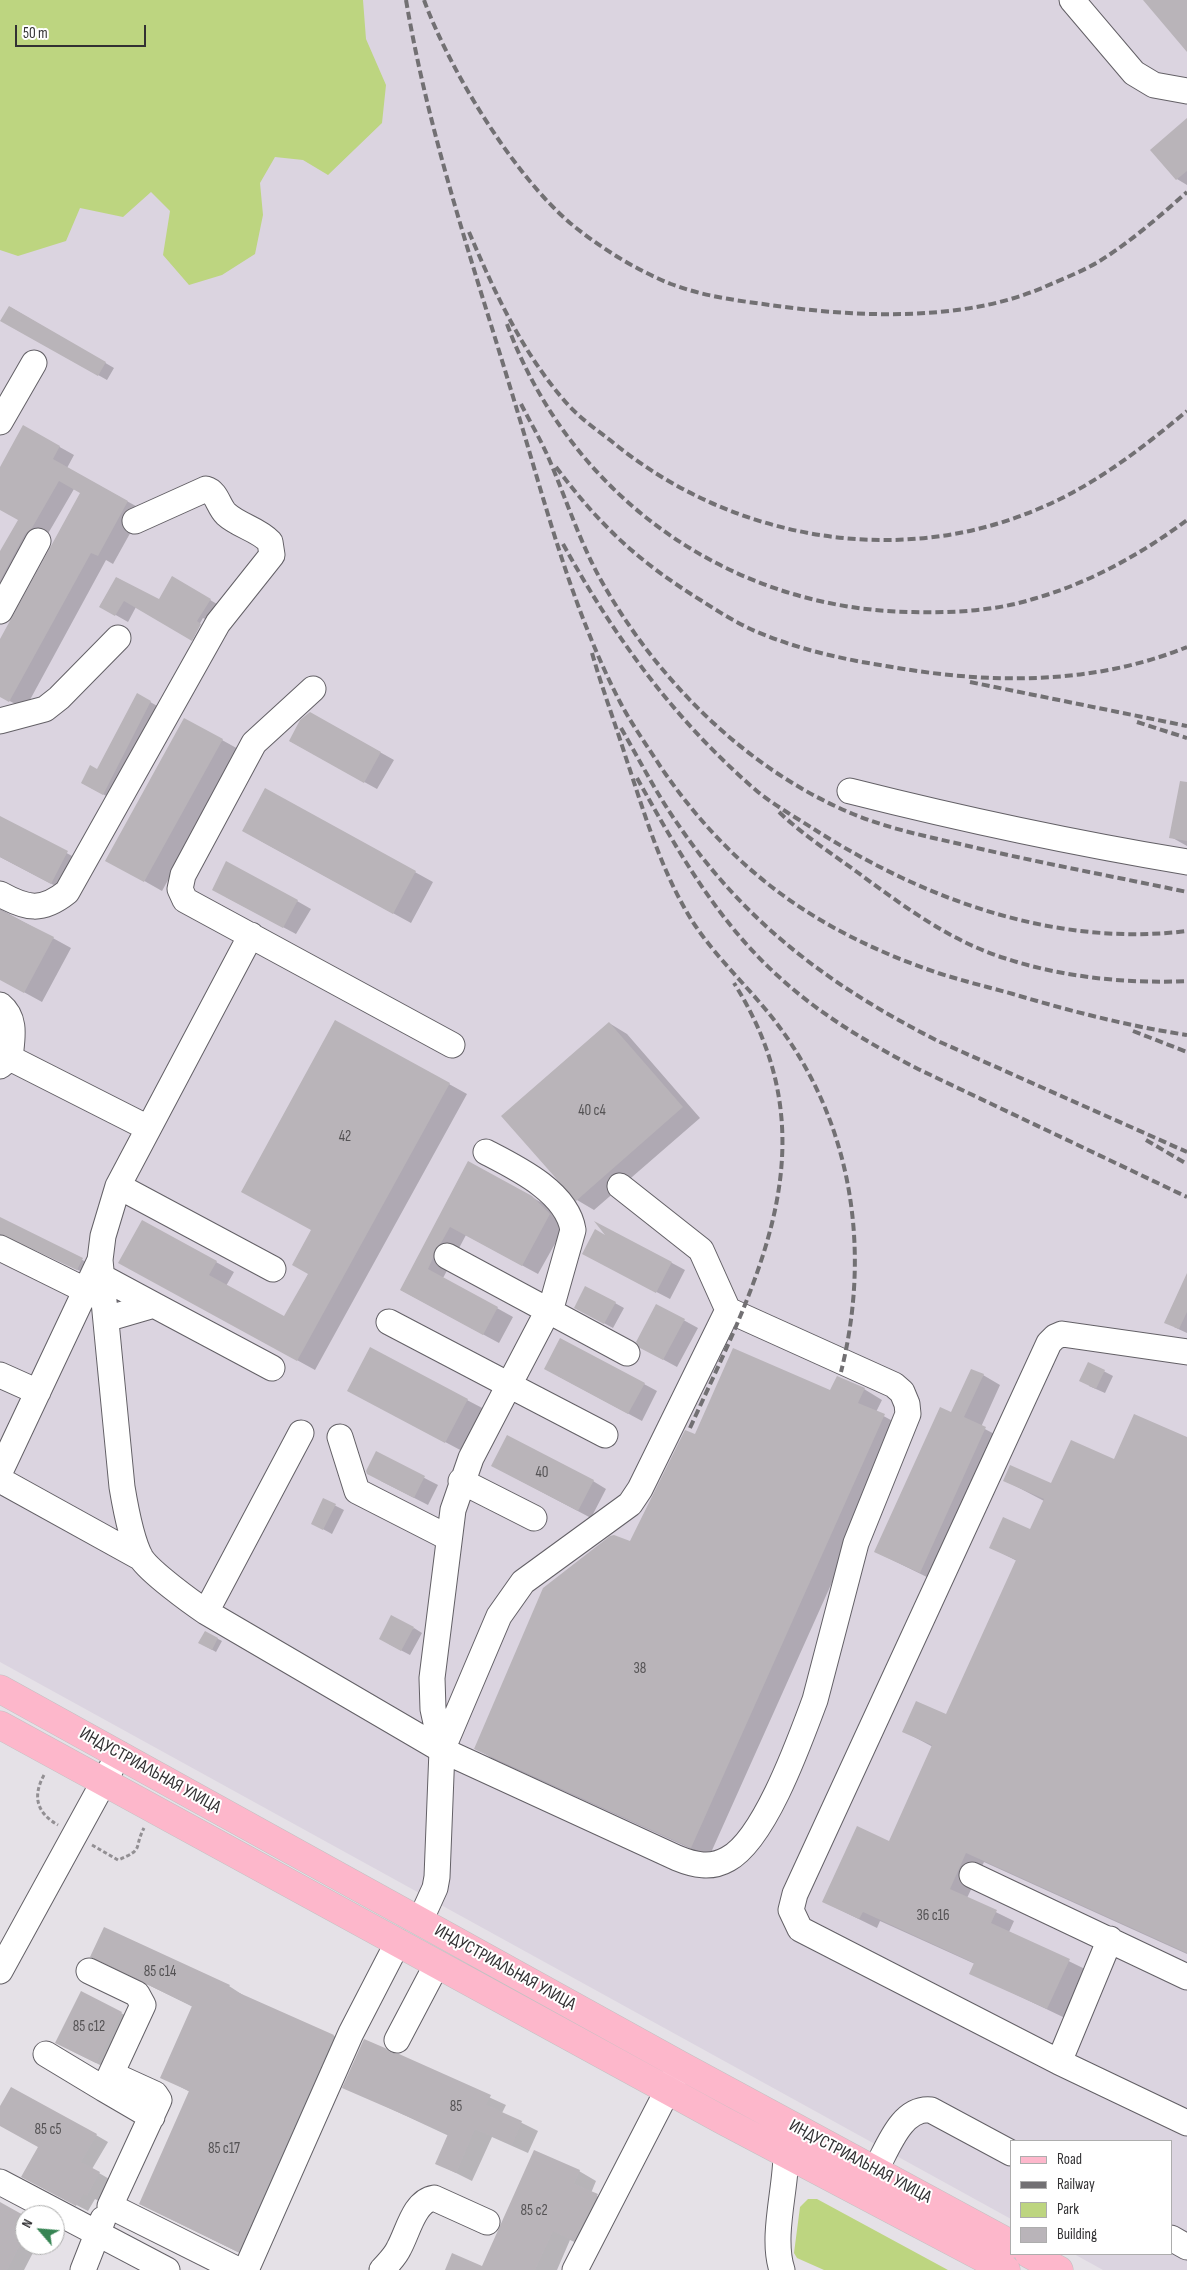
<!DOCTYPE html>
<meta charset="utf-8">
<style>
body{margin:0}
#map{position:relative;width:1187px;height:2270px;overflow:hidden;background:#e5e1e7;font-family:"Sofia Sans Condensed",sans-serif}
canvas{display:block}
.legend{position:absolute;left:1010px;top:2140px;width:162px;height:115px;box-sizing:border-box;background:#fff;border:1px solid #adadad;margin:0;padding:6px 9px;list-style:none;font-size:15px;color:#323133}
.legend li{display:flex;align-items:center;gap:10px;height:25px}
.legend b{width:25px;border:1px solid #adadad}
.north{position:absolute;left:15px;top:2205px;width:50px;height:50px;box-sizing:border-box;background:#fff;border:1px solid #adadad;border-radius:50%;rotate:297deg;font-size:14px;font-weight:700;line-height:20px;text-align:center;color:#323133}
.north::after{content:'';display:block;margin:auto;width:18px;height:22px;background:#368453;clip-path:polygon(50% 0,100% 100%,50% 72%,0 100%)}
.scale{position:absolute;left:15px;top:25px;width:131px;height:22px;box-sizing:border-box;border:2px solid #323133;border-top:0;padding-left:6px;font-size:15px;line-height:18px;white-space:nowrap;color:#323133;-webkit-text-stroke:4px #fff;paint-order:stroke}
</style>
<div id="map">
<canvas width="1187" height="2270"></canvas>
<ul class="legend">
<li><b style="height:6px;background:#fdb7cb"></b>Road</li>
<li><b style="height:6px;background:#727073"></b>Railway</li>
<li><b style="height:14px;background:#bdd580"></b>Park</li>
<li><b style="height:14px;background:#b9b4b9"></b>Building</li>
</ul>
<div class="north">N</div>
<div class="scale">50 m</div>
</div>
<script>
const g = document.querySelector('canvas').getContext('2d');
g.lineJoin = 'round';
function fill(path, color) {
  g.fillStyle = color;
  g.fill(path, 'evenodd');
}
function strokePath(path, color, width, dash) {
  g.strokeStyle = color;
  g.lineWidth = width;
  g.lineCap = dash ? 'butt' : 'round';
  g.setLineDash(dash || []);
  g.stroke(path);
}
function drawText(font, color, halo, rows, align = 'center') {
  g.font = font + ' "Sofia Sans Condensed",sans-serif';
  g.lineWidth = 4;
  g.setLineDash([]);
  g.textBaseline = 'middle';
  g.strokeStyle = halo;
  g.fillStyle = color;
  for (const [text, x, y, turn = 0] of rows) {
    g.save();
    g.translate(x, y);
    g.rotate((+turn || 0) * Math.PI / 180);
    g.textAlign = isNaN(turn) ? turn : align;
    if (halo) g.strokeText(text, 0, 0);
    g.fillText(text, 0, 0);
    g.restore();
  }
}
fill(new Path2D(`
 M0,0H1187V2270H1103L1074,2254H1171V2141H1011V2219L0,1662Z`), '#dbd4e0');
fill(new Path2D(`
 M0,0H363L366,39L386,85L382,123L328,175L303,160L275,157L260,183L263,215L255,254L222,275L189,285L163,255L170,211L151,192L123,217L80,208L66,241L18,256L0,250Z
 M808,2199H817L948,2270H824L797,2258L794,2253L800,2207Z`), '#bdd580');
fill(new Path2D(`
 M1187,120V185L1177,179Z
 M10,307L114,368L107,380L2,321Z
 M24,427L74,455L67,468L143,510L113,564L106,560L25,709L0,696V642L81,493L74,489L0,616V554L20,519L0,508V469Z
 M117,578L160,601L173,578L222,607L204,646L193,640L205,619L203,618L191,639L136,607L128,622L100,606Z
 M138,695L159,707L112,799L82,783L97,771Z
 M310,713L394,760L377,789L290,741Z
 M222,740L240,750L162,891L125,870Z
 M266,790L433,882L411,923L261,841Z
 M1187,809V846L1171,837Z
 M0,817L85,863L69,893L0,857Z
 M226,897L297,901L311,909L296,934Z
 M0,909L71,948L42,1002L0,979Z
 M609,1023L627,1034L700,1118L594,1210L577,1200Z
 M449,1084L467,1094L315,1370L137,1272L216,1262L234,1272L226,1286L285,1318L309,1273Z
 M468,1163L548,1206L566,1224L538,1274L466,1235L443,1278L513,1317L499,1343L401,1290Z
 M0,1218L92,1265L88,1275L18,1240H8L0,1236Z
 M597,1261L672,1263L685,1270L670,1299Z
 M1187,1298V1333L1174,1327Z
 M615,1303L624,1308L613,1328L576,1308Z
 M656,1305L698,1328L677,1367L655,1355Z
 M370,1349L486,1410L464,1452L366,1400Z
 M1088,1363L1113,1376L1105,1393L1089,1386Z
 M983,1375L1000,1385L981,1427L1002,1438L937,1582L876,1552Z
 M558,1376L644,1384L657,1391L642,1421Z
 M864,1389L882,1400L876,1412L902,1426L709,1857L493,1759L476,1748L630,1542L695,1436L831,1392Z
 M1187,1439V1954L984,1862L967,1898L1014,1921L1009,1932L1087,1970L1065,2018L971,1973L975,1964L880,1921L877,1928L824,1902L890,1842L933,1747L903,1731L947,1716L1017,1561L990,1547L1031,1531L1044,1501L1004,1480L1051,1485L1114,1461Z
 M376,1453L438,1485L428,1505L381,1481Z
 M506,1473L593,1481L606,1489L591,1518Z
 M324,1500L344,1510L332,1534L321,1528Z
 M414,1628L422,1633L410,1655L389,1644Z
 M205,1632L222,1641L216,1652L200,1643Z
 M92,1957L229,1986L246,1997L334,2036L351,2046L256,2261L140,2204L190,2092L162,2077L193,2007Z
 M121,2013L134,2020L110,2070L70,2050Z
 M384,2049L506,2105L502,2113L538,2131L528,2153L492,2137L472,2181L436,2163L449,2136L344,2087Z
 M0,2109L96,2135L108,2142L92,2169L111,2180L99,2201L95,2199L88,2211L34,2183L39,2147L0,2125Z
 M579,2171L596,2181L591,2193L615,2205L592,2250L570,2240L557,2270H446L483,2268Z
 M0,2213L25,2217V2245H37L24,2270H0Z`), '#0003');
fill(new Path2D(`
 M1143,0H1187V52Z
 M1187,118V171L1176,180L1150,150Z
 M9,306L106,362L98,376L0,321Z
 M23,425L60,446L53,459L128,501L98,556L91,553L9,702L0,697V639L80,493L59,481L32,528L25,534L0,581V551L18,520L0,510V467Z
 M172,576L211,599L197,621L201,624L192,641L124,601L115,616L99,607L116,577L159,599Z
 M137,693L151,701L103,795L81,783L90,765L97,769Z
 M310,712L381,752L364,783L289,741L300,720Z
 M184,718L223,739L144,882L105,861Z
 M1180,781L1187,782V841L1169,838Z
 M265,788L416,871L393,914L242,831Z
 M0,816L68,851L51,884L0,857Z
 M226,861L298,900L283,928L212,890Z
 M0,910L54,937L24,993L0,980Z
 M335,1020L450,1083L297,1361L118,1263L142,1220L217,1261L209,1275L284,1316L308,1274L292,1265L311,1230L241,1192Z
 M609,1022L683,1107L576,1201L501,1116Z
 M468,1161L532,1196L550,1214L522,1266L450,1227L441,1243L435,1249L433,1258L428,1269L498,1307L483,1335L400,1290Z
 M0,1217L83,1258L77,1270L0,1234Z
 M594,1221L672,1262L656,1293L582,1254L595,1229L605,1235Z
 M1187,1273V1312L1179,1329L1164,1323Z
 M585,1286L616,1302L604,1324L574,1308Z
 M656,1304L685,1319L663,1360L640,1348L636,1342Z
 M560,1338L645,1383L628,1414L544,1369Z
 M370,1347L468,1399L445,1443L347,1391Z
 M733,1348L830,1390L837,1376L865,1388L858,1403L885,1414L691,1848L474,1749L543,1588L610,1536L614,1535L630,1541L685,1430L695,1434Z
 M1088,1362L1105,1370L1096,1389L1079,1381Z
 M971,1369L984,1374L964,1417L986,1427L920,1573L874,1552L940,1407L951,1412Z
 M1134,1414L1187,1437V1953L966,1853L950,1889L997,1910L991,1923L1070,1959L1047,2009L969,1974L974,1963L863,1912L859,1919L822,1902L857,1826L889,1841L932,1745L902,1732L916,1701L946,1714L1016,1560L989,1548L1003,1517L1030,1529L1044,1499L1003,1481L1010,1465L1051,1483L1071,1440L1114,1459Z
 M507,1435L594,1480L578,1511L491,1466Z
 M376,1451L425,1476L414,1498L367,1474L366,1471Z
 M323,1498L336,1504L323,1530L311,1524Z
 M391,1615L414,1627L401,1651L379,1639Z
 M205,1631L218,1638L212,1650L198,1643Z
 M104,1927L230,1985L228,1988L334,2035L238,2252L139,2204L189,2091L160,2078L192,2006L90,1957Z
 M81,1991L122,2012L96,2063L55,2043Z
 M364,2039L385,2048L391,2053L399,2054L491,2095L486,2105L522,2121L512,2145L475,2129L456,2173L435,2164L448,2134L342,2088Z
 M11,2087L97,2134L81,2162L100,2172L87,2196L83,2194L76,2206L21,2177L38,2147L0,2126V2106Z
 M534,2150L580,2170L574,2184L598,2194L574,2241L553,2231L535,2270H445L452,2253L482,2266Z
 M0,2202L25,2216V2235L7,2270H0Z`), '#b9b4b9');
const minor = new Path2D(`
 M1072,0L1134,73L1154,85L1187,91
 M0,422L34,363
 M0,611L38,541
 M313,689L254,743L183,875L180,889L185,900L452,1045
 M0,721L45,709L59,698L118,638
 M850,791C961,819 1073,843 1187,862
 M0,894C27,909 42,912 67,892L218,623L272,555L270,542C258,529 239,526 226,514C218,506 217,492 206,489L135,521
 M251,935L118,1186L103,1236L100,1260L122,1487C125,1505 132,1542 141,1558C150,1572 191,1602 206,1612L442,1750L437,1877L435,1888L420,1921
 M0,1005C17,1019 12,1038 10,1058L0,1066
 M10,1058L148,1128
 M486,1152C517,1168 567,1192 573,1230L553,1301L509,1385L605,1435
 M118,1186L273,1269
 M0,1248L101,1298
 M447,1256L627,1353
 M102,1277L154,1305
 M106,1319L154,1305L272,1368
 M389,1322L509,1385L471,1458L453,1510L432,1678L433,1709L442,1750
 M1187,1352L1062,1334L1055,1337L1049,1343L795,1894L791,1910L800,1929L1059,2062L1187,2123
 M0,1375L38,1392
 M340,1437L357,1491L449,1538
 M0,1472L100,1260
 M0,1480L141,1558
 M461,1481L534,1518
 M206,1612L301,1433
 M442,1750L677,1858C694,1865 711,1869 728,1859C765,1839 800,1740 815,1700L856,1543L908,1414L907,1404L902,1392L894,1385L728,1310L701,1250L620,1186
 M442,1750L499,1616L523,1582L630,1504L640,1489L728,1310
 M972,1875L1187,1977
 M0,1971L119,1754
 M89,1971L137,1994L143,2005L111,2074L155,2094L159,2100L110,2206L238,2270
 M397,2040L437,1964
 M46,2054L104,2089
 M1059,2062L1110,1939
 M111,2074L104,2089L152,2117
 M875,2171C888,2148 901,2107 931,2110L1011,2153
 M0,2182L167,2270
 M1171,2238L1187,2247
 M83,2270L103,2219
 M246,2270L351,2033L398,1942
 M382,2270C388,2263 395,2257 399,2248C408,2232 414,2201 434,2198L487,2222
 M575,2270L677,2072
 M782,2270C771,2237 786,2189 786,2154`);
const major = new Path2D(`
 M0,1689L680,2065L1011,2244
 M0,1725L724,2121L1006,2270
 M1029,2254L1059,2270`);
strokePath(minor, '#636066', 27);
strokePath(major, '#c2c1c2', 29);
strokePath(new Path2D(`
 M44,1775C32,1797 37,1813 58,1825
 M92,1845L118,1860C145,1849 133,1849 144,1828`), '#928f93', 3, [4, 2.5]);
strokePath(minor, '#fff', 25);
strokePath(major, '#fdb7cb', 28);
strokePath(new Path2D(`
 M406,0C429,136 474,267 514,400C545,502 571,607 620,702C632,725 648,747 662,769C734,873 818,932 938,973C963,981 988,987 1013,994C1070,1011 1128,1026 1187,1035
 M424,0C450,71 513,174 570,223C599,247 636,270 671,284C700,295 732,300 763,304C851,317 959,323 1042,288C1060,280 1081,272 1098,262C1129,243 1159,217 1187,192
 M469,232C494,291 521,350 563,399C576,415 594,428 610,440C728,538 895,570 1038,509C1094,486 1141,449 1187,411
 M507,324C570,496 730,610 913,612C953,613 995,611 1033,599C1087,584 1142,554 1187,520
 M521,404C530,422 541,440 549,459C567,501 580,543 602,582C658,681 747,770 853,814C887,828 924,836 960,844C1035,862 1111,876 1187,892
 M556,467C601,527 639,562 702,601C719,612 737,623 755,631C797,649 841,659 886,666C987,684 1091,686 1187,647
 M563,544C615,638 675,721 758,792C777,807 800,820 820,833C929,901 1057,947 1187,931
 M592,653C602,688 615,723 626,758C643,809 658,861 685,909C708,950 742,980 771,1016C852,1118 872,1248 841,1372
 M970,682L1187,726
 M1137,722L1187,738
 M621,728C639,759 655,791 675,820C744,923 831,987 940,1042L1187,1152
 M637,778C676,848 717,921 778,976C819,1014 868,1043 918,1069L1187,1197
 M779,812C803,835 831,853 857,872C902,905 950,941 1004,958C1061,977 1127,984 1187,981
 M1133,1031L1187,1052
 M1146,1140L1187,1164
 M690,1428C759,1276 834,1142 734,983`), '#727073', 4, [8, 4]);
drawText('15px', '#545254', null, [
 ["40 с4",592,1111],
 ["42",345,1137],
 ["40",542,1473],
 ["38",640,1669],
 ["36 с16",933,1916],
 ["85 с14",160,1972],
 ["85 с12",89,2027],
 ["85",456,2107],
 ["85 с5",48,2130],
 ["85 с17",224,2149],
 ["85 с2",534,2211]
]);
drawText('18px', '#323133', '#fff', [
 ["ИНДУСТРИАЛЬНАЯ УЛИЦА",150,1771,29],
 ["ИНДУСТРИАЛЬНАЯ УЛИЦА",505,1968,29],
 ["ИНДУСТРИАЛЬНАЯ УЛИЦА",860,2162,28]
]);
</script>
